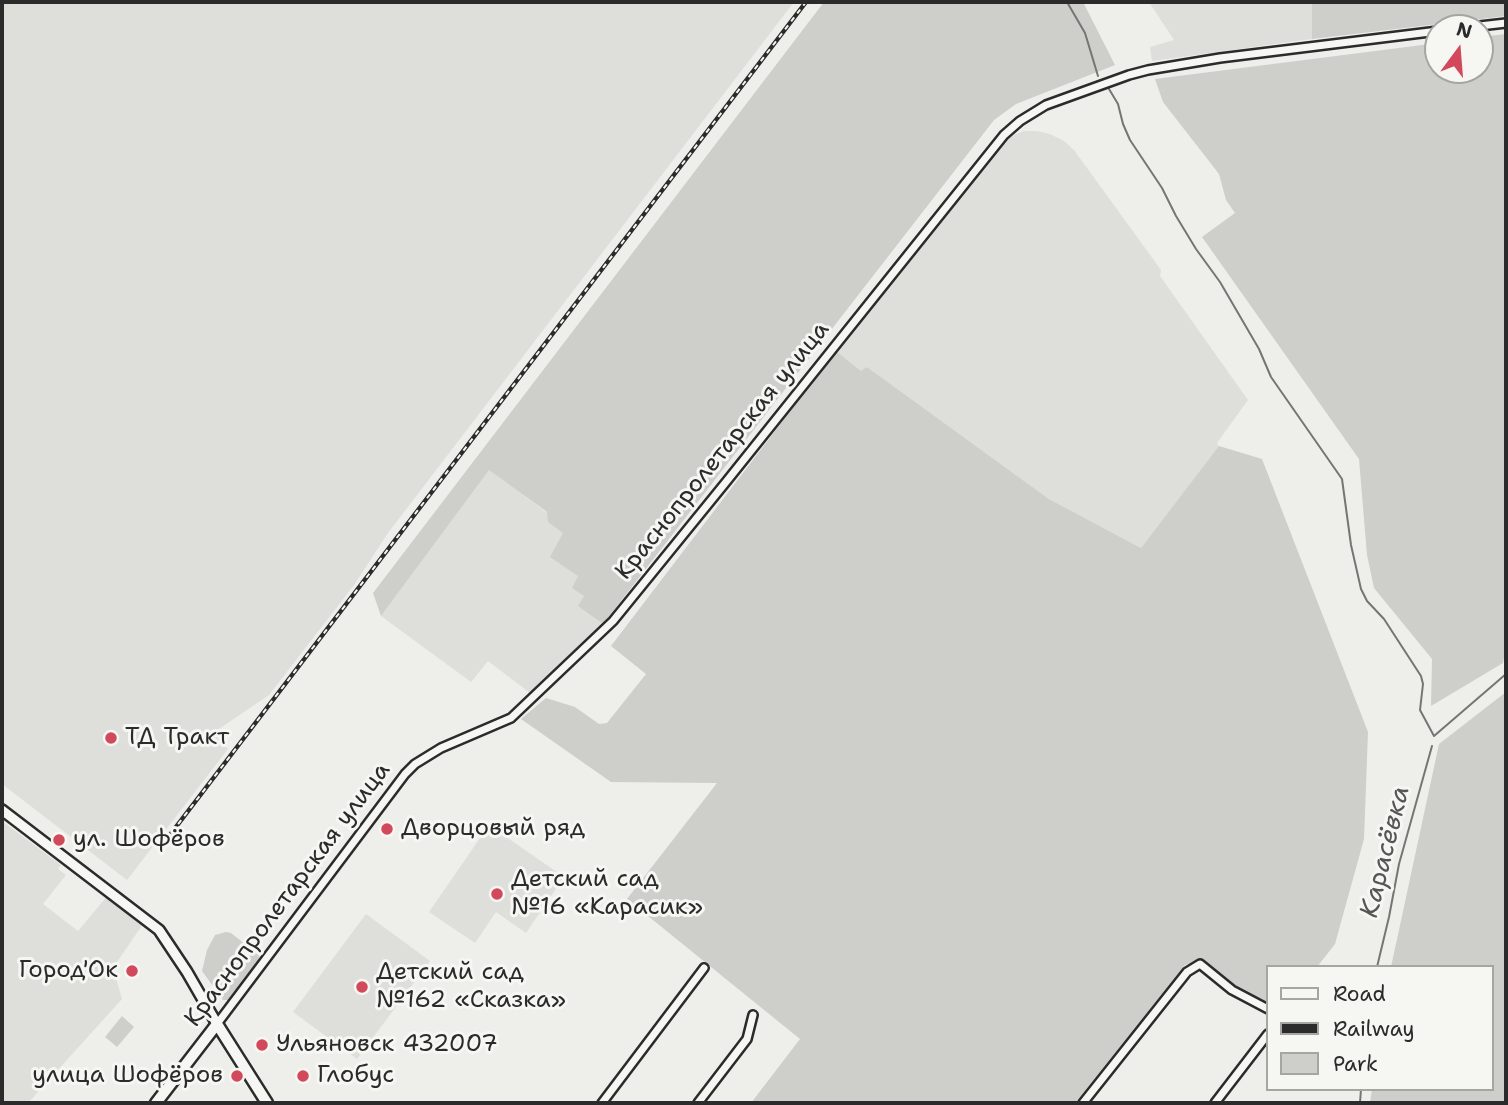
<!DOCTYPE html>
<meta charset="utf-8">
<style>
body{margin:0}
#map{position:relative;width:1508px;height:1105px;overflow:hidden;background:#eeeeea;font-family:"Shantell Sans",sans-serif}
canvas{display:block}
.frame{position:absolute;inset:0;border:4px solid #2b2b2b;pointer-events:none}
.legend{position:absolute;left:1266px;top:965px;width:228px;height:126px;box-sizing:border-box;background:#f6f6f2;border:2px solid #a5a5a2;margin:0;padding:9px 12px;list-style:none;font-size:21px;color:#2b2b2b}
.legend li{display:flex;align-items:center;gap:14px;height:35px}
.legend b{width:35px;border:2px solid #a5a5a2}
.north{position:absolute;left:1424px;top:14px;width:70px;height:70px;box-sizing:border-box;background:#f6f6f2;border:2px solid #a5a5a2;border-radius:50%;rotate:16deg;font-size:19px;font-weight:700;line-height:28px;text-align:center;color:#2b2b2b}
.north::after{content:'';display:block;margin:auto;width:24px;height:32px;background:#d1495b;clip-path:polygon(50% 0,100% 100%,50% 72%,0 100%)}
</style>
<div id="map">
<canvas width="1508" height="1105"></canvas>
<div class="frame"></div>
<ul class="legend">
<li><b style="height:9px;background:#f6f6f2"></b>Road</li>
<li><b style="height:9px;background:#2b2b2b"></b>Railway</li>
<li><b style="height:19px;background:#cececa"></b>Park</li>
</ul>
<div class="north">N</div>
</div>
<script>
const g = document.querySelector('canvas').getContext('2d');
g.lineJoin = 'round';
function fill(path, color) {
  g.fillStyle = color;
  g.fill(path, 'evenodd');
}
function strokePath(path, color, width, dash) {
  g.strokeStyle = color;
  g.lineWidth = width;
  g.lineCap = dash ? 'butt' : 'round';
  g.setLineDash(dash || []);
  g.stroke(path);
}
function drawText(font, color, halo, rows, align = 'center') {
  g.font = font + ' "Shantell Sans",sans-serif';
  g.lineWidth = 6;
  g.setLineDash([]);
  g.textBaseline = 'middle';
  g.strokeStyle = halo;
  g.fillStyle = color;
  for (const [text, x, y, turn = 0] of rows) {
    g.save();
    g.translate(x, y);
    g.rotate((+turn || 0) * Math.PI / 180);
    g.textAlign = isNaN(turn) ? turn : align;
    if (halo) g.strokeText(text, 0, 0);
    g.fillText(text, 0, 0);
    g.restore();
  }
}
fill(new Path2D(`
 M2,2H794L388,533L354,585L269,695L213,733L228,749L127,880L2,784V757L4,753L2,751Z
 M1149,2H1312V39L1152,61L1150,47L1174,40Z
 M1024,131H1037L1050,134L1064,141L1074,150L1161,270L1160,276L1248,400L1217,443L1219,447L1141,548L1049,499L867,367L862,372L836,351L869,309L1009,137Z
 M489,469L547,513L563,533L584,596L579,606L603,624L595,634L530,693L488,661L471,682L381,616Z
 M2,821L61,865L58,869L66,875L43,904L78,931L108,895L143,924L113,968L122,999L28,1103H2Z
 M489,825L564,877L526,933L496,912L475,943L429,912Z
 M366,914L430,961L357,1059L293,1012Z`), '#dededb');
fill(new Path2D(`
 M824,2H1083L1115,65L1016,104L994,120L603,624L578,606L584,596L572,588L578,576L550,557L563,533L548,522L547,512L489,470L381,616L373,593Z
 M1312,2H1506V16L1312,39Z
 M1506,34V647L1503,663L1431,706L1432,659L1374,588L1367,555L1359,459L1202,237L1235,213L1226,200L1219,174L1163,102L1155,79L1438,43V70H1480V37Z
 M836,351L861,371L867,367L1049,499L1141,548L1219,446L1262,459L1368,732L1364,839L1335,944L1317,967H1268V1005L1233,987L1201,961L1185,965L1075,1103H751L800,1039L627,899L717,783L611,782L521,719L546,698L575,707L599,724L607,723L646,674L611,646Z
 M1506,692V1103H1370L1372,1089H1492V967H1391L1439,744Z
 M226,932L231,933L259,955L258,963L229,1000H223L202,971L207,950L215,935Z
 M122,1016L134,1027L117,1047L105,1037Z`), '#cececa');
strokePath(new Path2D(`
 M1067,2L1085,33L1098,76
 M1109,89L1118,104L1123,124L1130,140L1162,188L1176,216L1196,249L1220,282L1259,349L1271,377L1342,479L1351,545L1361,589L1367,601L1384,619L1421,676L1423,684L1420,710L1434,736L1506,674
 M1377,967L1389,917L1399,864L1432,746
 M1360,1103L1361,1089`), '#757573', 2);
const minor = new Path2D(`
 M1462,28L1506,23
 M217,1024L405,774L415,764L441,748L511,718L613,621L726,482L1004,135L1020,121L1046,105L1129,75L1148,70L1220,58L1438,31
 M602,1103L704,968
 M698,1103L747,1039L753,1015
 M1083,1103L1187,972L1200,964L1232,990L1268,1009
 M1215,1103L1268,1034`);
const tertiary = new Path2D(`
 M2,810L159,930L187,972L217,1024`);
const secondary = new Path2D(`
 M156,1103L217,1024L267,1103`);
strokePath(minor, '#2b2b2b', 12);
strokePath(tertiary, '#2b2b2b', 14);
strokePath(secondary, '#2b2b2b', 15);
strokePath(minor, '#f6f6f2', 7);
strokePath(tertiary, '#f6f6f2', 9);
strokePath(secondary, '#f6f6f2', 10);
const rail = new Path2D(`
 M166,840L806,2`);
strokePath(rail, '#2b2b2b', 4.5);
strokePath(rail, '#f6f6f2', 2, [5]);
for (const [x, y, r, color] of [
 [111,738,7,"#d1495b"],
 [387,829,7,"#d1495b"],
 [59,840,7,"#d1495b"],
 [497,894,7,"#d1495b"],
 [132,971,7,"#d1495b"],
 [362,987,7,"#d1495b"],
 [262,1045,7,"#d1495b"],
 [237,1076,7,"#d1495b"],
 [303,1076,7,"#d1495b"]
]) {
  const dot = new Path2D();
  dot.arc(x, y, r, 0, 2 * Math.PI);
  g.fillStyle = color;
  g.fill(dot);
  strokePath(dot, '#f6f6f2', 2.5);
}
drawText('24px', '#2b2b2b', '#f6f6f2', [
 ["Краснопролетарская улица",723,451,-51],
 ["Краснопролетарская улица",288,895,-53]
]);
drawText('24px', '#2b2b2b', '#f6f6f2', [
 ["ТД Тракт",125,738],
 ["Дворцовый ряд",401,829],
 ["ул. Шофёров",73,840],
 ["Детский сад",511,880],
 ["№16 «Карасик»",511,908],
 ["Город'Ок",118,971,"right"],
 ["Детский сад",376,973],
 ["№162 «Сказка»",376,1001],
 ["Ульяновск 432007",276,1045],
 ["улица Шофёров",223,1076,"right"],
 ["Глобус",317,1076]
], 'left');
drawText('italic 26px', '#565655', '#f6f6f2', [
 ["Карасёвка",1386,852,-76]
]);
</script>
